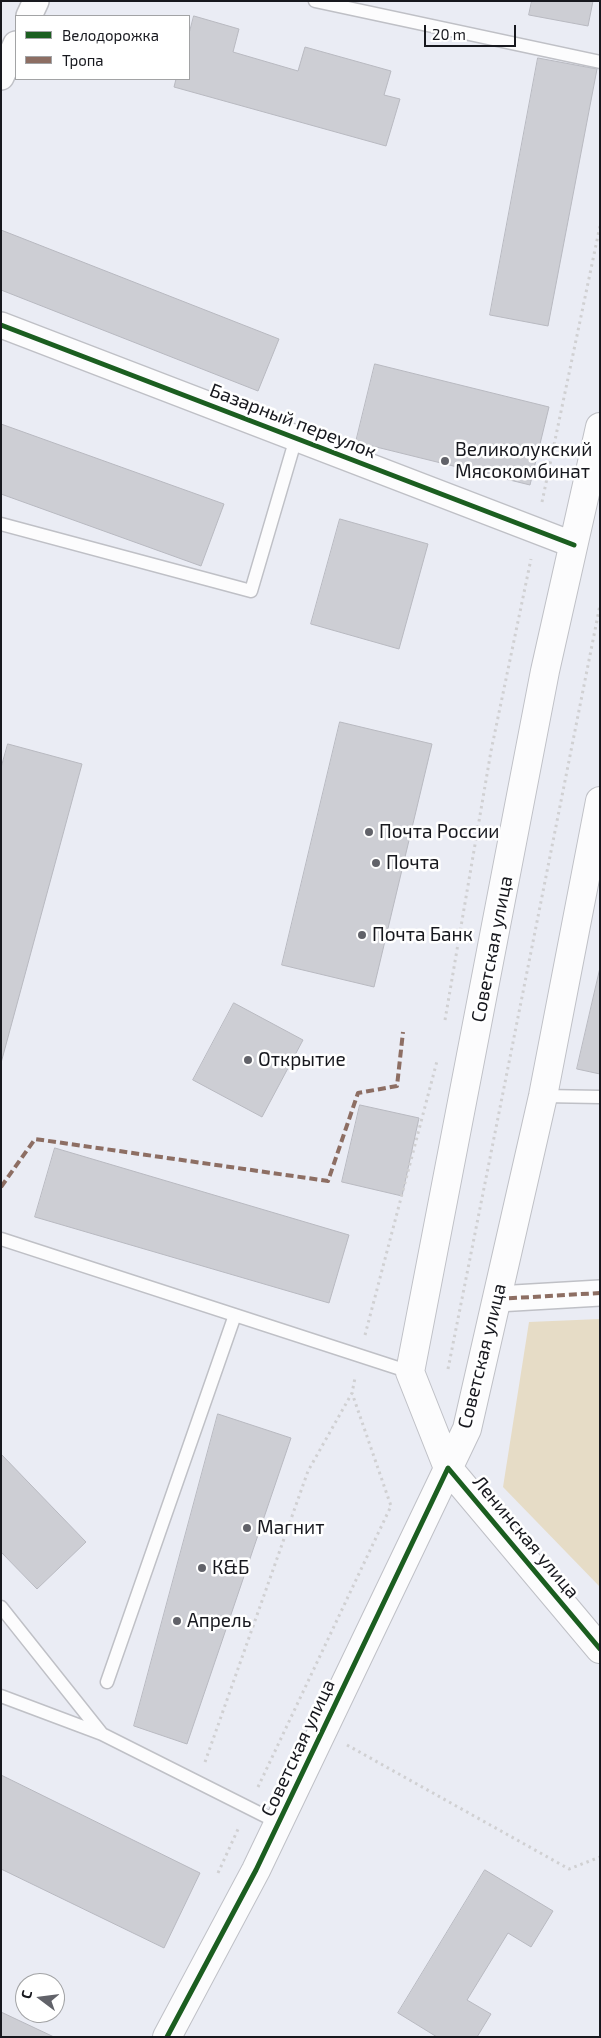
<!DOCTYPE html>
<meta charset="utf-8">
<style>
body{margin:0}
#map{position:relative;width:601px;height:2038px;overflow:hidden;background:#eaecf4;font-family:"Exo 2",sans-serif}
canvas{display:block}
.frame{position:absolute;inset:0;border:2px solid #17181e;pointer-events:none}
.legend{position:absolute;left:15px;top:15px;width:175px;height:65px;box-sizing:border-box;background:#fff;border:1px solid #a2a3a5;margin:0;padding:6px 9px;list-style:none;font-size:15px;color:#17181e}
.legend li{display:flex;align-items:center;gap:10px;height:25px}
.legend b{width:25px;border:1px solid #a2a3a5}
.north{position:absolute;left:15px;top:1973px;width:50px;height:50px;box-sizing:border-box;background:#fff;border:1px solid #a2a3a5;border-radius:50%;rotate:285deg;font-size:14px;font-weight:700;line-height:20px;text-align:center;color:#17181e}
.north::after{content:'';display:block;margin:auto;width:18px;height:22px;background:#616269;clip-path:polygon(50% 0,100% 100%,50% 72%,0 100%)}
.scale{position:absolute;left:424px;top:25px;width:92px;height:22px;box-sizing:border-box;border:2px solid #17181e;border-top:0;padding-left:6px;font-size:15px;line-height:18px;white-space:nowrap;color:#17181e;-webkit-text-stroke:4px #fff;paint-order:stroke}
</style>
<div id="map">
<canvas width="601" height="2038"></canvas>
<div class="frame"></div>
<ul class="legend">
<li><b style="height:6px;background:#1b5e20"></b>Велодорожка</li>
<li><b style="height:6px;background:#8d6e63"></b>Тропа</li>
</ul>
<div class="north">С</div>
<div class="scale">20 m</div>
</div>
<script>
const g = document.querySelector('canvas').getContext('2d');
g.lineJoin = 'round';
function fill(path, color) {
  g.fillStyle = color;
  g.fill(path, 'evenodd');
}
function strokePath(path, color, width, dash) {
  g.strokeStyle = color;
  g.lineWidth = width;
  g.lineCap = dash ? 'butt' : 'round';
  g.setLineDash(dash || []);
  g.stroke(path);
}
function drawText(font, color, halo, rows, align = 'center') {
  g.font = font + ' "Exo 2",sans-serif';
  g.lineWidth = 5;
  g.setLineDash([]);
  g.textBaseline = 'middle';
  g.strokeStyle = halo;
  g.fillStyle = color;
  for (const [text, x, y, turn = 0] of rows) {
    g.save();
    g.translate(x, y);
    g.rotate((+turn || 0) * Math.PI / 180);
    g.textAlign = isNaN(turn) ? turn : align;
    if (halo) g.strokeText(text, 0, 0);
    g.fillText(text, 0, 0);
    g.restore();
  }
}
fill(new Path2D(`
 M600,1319V1587L503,1487L529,1322Z`), '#e6dcc6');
const building = new Path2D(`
 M532,1H593L588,26L529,15Z
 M194,16L239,29L233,52L298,71L305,47L391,71L384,95L400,99L386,146L174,87L176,79H189V34Z
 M538,58L597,69L548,326L490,315Z
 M1,230L279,339L258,391L1,290Z
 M375,364L549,407L530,485L356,442Z
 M1,424L224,504L201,566L1,494Z
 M340,519L428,544L399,649L311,624Z
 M340,722L432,744L374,987L282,965Z
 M8,744L82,764L1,1063V768Z
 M600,968V1074L577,1069Z
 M234,1003L303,1040L262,1117L193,1080Z
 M360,1105L419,1118L402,1196L342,1182Z
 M55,1148L349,1235L329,1303L35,1217Z
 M218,1414L291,1438L187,1744L134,1726Z
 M1,1454L86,1542L37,1589L1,1552Z
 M1,1775L200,1873L164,1948L1,1869Z
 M485,1870L553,1911L531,1947L508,1933L467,2000L491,2014L477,2037H437L398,2013Z
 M1,2012L54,2037H1Z`);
fill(building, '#cdced4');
strokePath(building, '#b8b9c0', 1);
const lane = new Path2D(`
 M315,1L600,62
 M1,524L251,591L296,438
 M543,1096L600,1097
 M1,1239L410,1372
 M1,1607L102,1734
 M107,1682L235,1315
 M1,1696L102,1734L279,1823`);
const street = new Path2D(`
 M29,16L36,1
 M1,77L16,44
 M1,325L574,545
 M497,1299L600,1293`);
const secondary = new Path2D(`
 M600,427L545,671L410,1372L448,1468L600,1649
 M167,2037L256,1870L467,1429L543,1096L600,801`);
strokePath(lane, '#bfc0c6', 15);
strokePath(street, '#bfc0c6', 28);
strokePath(secondary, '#bfc0c6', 30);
strokePath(new Path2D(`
 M542,502L600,226
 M445,1020L491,751L531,559
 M365,1335L437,1061
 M448,1369L600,605
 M347,1745L569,1869L600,1857
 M205,1762L308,1471L352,1393L355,1378
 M258,1787L391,1506L352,1393
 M218,1873L239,1827`), '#d0d0d2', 3, [2.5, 4]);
strokePath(lane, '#fcfcfd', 12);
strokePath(street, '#fcfcfd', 25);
strokePath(secondary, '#fcfcfd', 28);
strokePath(new Path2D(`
 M1,1187L35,1139L328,1181L358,1093L397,1086L403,1032
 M497,1299L600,1293`), '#8d6e63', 4, [8, 4]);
strokePath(new Path2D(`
 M1,325L574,545
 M167,2037L256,1870L448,1468L600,1649`), '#1b5e20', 5);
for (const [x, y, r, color] of [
 [445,461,5,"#616269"],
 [369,832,5,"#616269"],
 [376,863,5,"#616269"],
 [362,935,5,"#616269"],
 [248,1060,5,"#616269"],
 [247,1528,5,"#616269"],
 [202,1568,5,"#616269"],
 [177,1621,5,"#616269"]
]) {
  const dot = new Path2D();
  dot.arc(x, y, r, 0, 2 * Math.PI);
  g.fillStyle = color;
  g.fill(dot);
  strokePath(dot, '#fff', 2);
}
drawText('19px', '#17181e', '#fff', [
 ["Базарный переулок",293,421,21],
 ["Советская улица",492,949,-79],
 ["Советская улица",482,1356,-76],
 ["Ленинская улица",526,1537,50],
 ["Советская улица",298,1748,-65]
]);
drawText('19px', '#17181e', '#fff', [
 ["Великолукский",455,450],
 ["Мясокомбинат",455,472],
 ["Почта России",379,832],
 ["Почта",386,863],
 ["Почта Банк",372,935],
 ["Открытие",258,1060],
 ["Магнит",257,1528],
 ["К&Б",212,1568],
 ["Апрель",187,1621]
], 'left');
</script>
